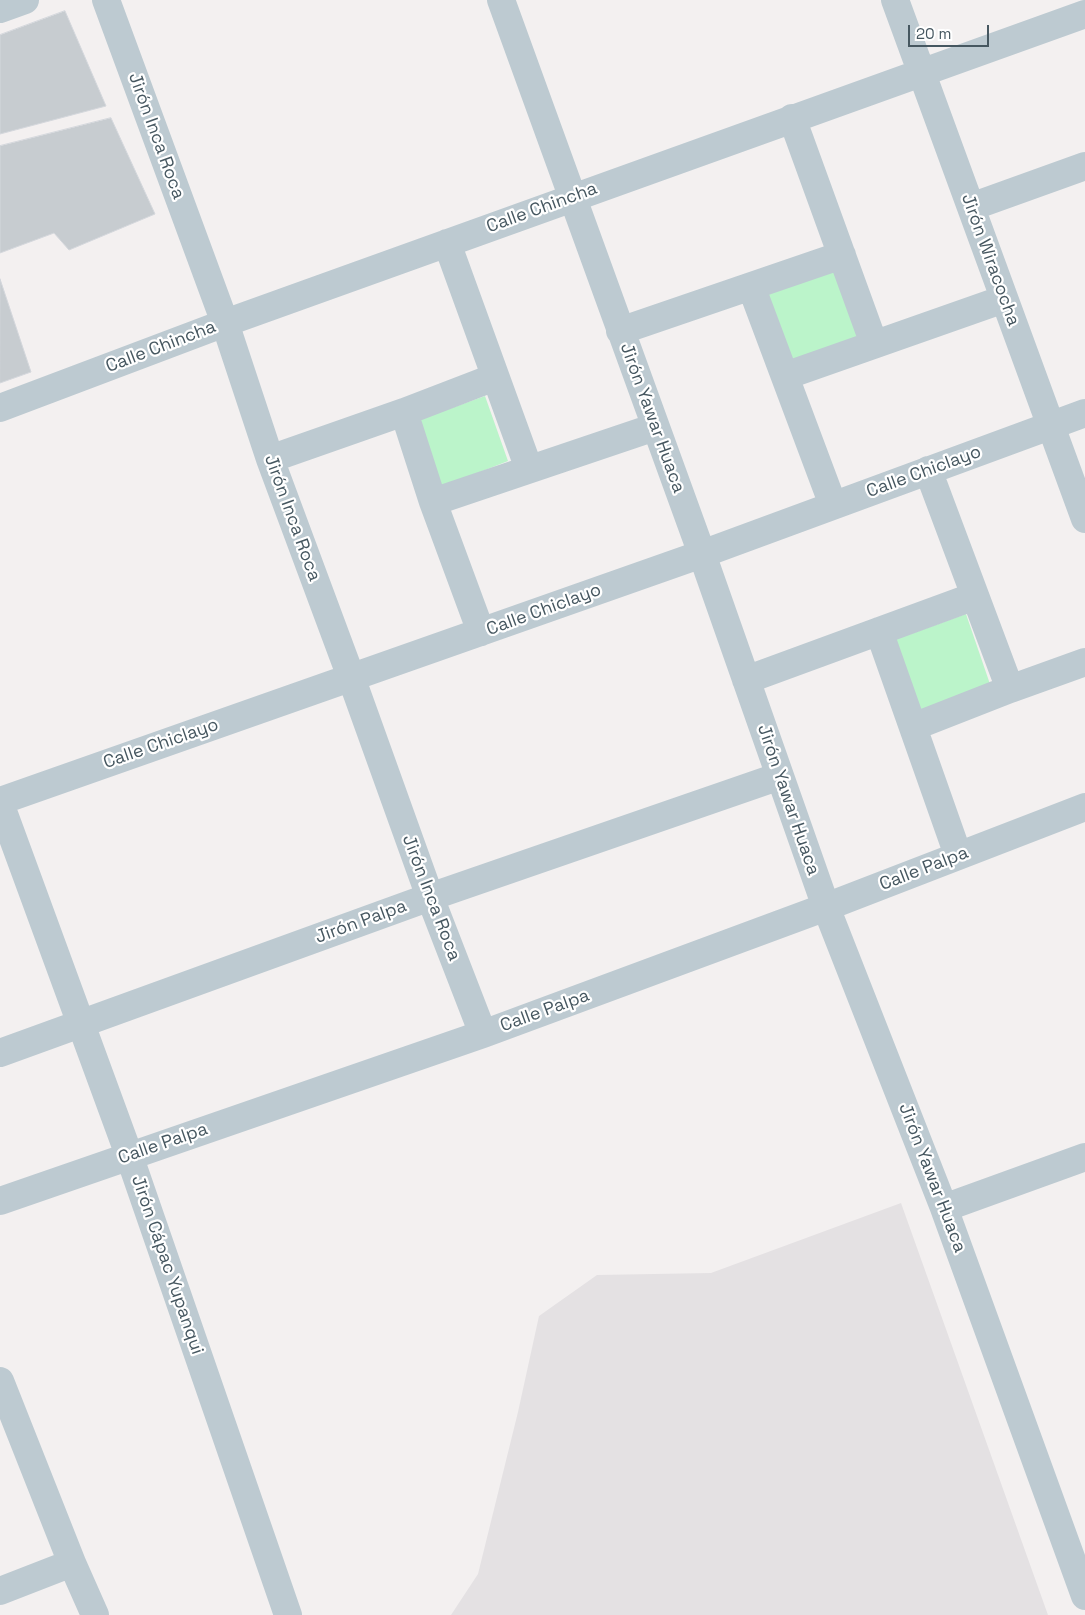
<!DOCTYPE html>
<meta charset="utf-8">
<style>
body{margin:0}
#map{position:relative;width:1085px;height:1615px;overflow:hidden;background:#f3f0f0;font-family:"Space Grotesk",sans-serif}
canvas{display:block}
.scale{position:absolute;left:908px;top:25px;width:81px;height:22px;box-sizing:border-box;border:2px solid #465760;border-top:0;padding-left:6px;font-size:15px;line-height:18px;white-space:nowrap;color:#465760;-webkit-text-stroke:4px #fff;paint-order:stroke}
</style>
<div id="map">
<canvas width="1085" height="1615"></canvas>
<div class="scale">20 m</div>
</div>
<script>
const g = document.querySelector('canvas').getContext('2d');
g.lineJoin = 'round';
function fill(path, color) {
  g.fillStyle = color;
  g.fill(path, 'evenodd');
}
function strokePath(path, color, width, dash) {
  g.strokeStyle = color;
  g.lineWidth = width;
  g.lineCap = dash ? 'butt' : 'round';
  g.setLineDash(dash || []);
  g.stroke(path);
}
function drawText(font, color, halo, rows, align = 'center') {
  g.font = font + ' "Space Grotesk",sans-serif';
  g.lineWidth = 4.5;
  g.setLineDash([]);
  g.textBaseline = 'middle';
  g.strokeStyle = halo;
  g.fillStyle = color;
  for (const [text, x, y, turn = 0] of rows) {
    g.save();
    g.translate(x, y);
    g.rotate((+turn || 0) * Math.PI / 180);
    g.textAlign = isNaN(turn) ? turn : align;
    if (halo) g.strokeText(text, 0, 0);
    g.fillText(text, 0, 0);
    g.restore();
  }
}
fill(new Path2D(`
 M901,1203L1048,1615H451L478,1574L518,1412L539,1316L597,1275L711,1273Z`), '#e4e1e3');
fill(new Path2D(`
 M837,266L862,339L789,362L762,293Z
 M485,396L508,461L442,487L418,420Z
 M966,614L991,687L918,713L891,641Z`), '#bbf4ca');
const building = new Path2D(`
 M65,11L106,106L0,134V35Z
 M111,118L155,214L69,250L54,233L0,253V146Z
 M0,279L31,372L0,383Z`);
fill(building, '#c7ccd0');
strokePath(building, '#d4d7dc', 1);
strokePath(new Path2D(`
 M106,0L225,323L270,459L351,677L430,897L483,1034
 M501,0L702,554L826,907L944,1208L1085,1596
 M895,0L1085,519
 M0,9L25,0
 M792,118L874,344
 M971,207L1085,166
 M447,243L529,469
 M751,286L833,505
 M620,331L842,255
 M785,376L1004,299
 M0,408L225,323L1085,14
 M404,412L433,502L481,632
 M270,459L404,412L495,377
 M928,470L1010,689
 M433,502L655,427
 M879,631L958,855
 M746,680L975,596
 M913,727L1010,689L1085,662
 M0,801L702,554L1085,413
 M0,803L129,1155L288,1615
 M0,1053L430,897L780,776
 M0,1201L483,1034L826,907L1085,807
 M944,1208L1085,1157
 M0,1381L72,1563L95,1615
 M0,1591L72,1563`), '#bdcad1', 28);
drawText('18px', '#465760', '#fff', [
 ["Jirón Inca Roca",156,136,70],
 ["Calle Chincha",542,208,-20],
 ["Jirón Wiracocha",990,260,70],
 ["Calle Chincha",161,347,-21],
 ["Jirón Yawar Huaca",652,418,70],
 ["Calle Chiclayo",924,472,-20],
 ["Jirón Inca Roca",292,518,70],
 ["Calle Chiclayo",544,610,-20],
 ["Calle Chiclayo",161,744,-19],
 ["Jirón Yawar Huaca",788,800,71],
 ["Calle Palpa",924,869,-21],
 ["Jirón Inca Roca",431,898,69],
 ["Jirón Palpa",361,922,-20],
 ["Calle Palpa",545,1011,-20],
 ["Calle Palpa",163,1144,-19],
 ["Jirón Yawar Huaca",932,1178,69],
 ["Jirón Cápac Yupanqui",167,1265,71]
]);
</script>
